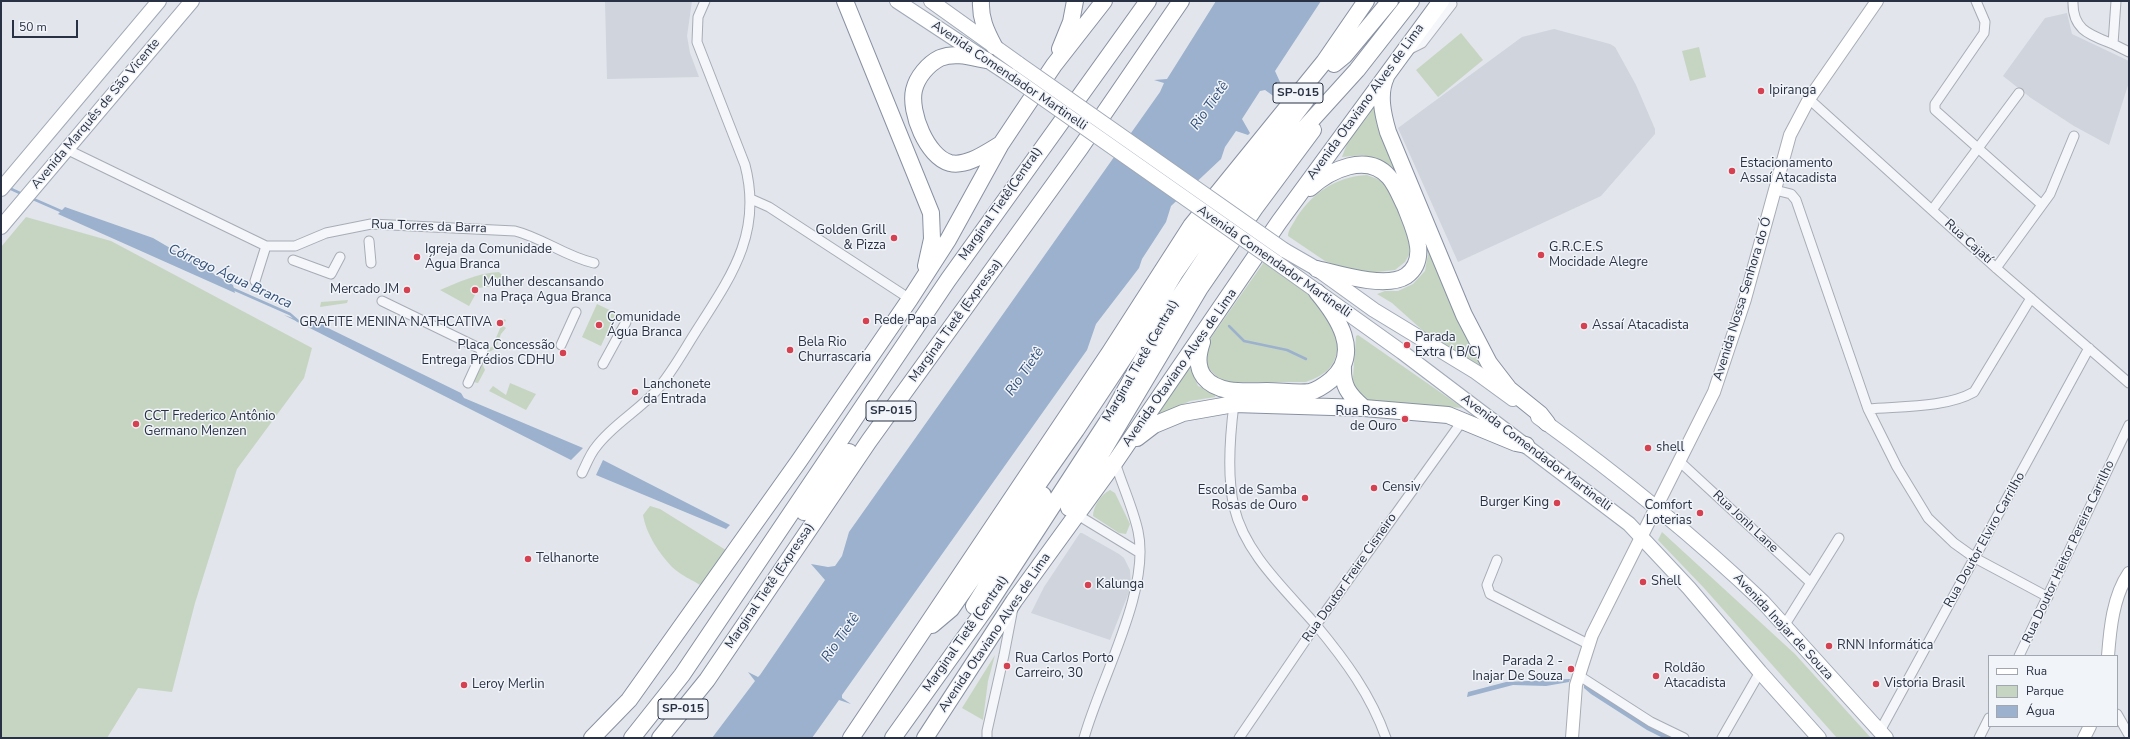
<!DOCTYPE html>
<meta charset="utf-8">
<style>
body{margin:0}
#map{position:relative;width:2130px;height:739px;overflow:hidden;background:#e2e5eb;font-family:"Nunito Sans",sans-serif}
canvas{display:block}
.frame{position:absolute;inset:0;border:2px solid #293244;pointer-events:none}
.legend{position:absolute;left:1988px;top:655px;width:130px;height:72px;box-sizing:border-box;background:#f1f4f8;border:1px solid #a1a6b0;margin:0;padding:5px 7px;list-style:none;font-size:12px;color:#293244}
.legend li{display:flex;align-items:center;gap:8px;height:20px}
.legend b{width:20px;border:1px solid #a1a6b0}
.scale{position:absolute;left:12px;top:20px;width:66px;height:18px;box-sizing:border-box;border:2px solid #293244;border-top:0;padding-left:5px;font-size:12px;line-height:14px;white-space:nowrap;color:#293244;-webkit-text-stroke:3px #f1f4f8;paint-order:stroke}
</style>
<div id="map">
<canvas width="2130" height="739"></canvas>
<div class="frame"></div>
<ul class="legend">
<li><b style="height:5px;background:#fff"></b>Rua</li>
<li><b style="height:11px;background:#c6d5c2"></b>Parque</li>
<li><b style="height:11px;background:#9bb1cd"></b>Água</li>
</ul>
<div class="scale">50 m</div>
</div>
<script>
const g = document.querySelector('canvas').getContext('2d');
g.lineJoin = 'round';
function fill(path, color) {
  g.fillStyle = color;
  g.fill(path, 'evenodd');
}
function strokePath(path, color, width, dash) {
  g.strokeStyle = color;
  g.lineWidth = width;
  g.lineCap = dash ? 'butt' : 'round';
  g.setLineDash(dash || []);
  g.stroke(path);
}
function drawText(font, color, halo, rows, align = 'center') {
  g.font = font + ' "Nunito Sans",sans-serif';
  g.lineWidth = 3;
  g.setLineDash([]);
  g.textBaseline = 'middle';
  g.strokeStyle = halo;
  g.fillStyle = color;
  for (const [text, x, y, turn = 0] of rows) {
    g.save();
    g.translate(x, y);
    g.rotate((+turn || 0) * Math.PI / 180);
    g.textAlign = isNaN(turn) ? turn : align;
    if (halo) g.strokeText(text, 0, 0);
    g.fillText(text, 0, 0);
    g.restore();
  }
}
fill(new Path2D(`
 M605,1H692L687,36L690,53L699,77L607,79Z
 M2067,13L2072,34L2129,61V82L2109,145L2074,126L2031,98L2003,76L2045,18Z
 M1554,29L1610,44L1615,47L1636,85L1655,129V134L1601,196L1458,262L1398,128L1522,37Z
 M1080,533H1082L1119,554L1124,558L1130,570L1131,584L1129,592L1110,640L1031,613L1044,587Z`), '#cfd4dd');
fill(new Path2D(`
 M1461,33L1483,60L1438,97L1416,70Z
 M1699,47L1706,77L1690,81L1682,51Z
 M1379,97L1485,365L1481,368L1430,337L1392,303L1377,294L1385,291H1398L1413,284L1425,271L1428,254L1388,167L1381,161L1363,155L1342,157L1348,141L1368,116Z
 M1367,175L1380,180L1389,190L1409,239V255L1405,262L1395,270L1359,274L1325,261L1288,236C1288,231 1291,227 1294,222C1309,195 1336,176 1367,175Z
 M26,217L111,241L312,348L304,378L237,469L195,603L172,692L138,688L107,738H1V247Z
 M1264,262C1292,282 1344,311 1337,352C1333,370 1322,376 1306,382H1228C1217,379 1205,368 1205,355C1205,350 1208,344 1210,339Z
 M499,272L502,275L498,285L479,288L469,306L440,290C459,282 478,273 499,272Z
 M348,300L347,303L320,307L321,302Z
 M597,304L616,313L601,346L582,337Z
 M504,319L506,320L503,326L506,328L501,334L496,348L486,354L482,363L485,370L478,383L473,382L484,350L492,347Z
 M1358,335L1463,408L1365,401L1352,391L1356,336Z
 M1188,367H1190L1198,386L1215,393V397L1190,401L1159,415V410Z
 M510,383L536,394L526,410L489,391L493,386L506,395Z
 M1110,490L1115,493L1130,524L1126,534L1119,533L1093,516C1093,507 1101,494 1110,490Z
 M650,506L660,509L729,552L703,587C693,580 680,575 672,567C659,553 646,534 643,515Z
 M1662,532L1795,654L1871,738H1837L1704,588L1658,540Z
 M995,655L988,681L983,720L962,708Z`), '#c6d5c2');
fill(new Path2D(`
 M1216,1H1321L1275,71L1285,93L1279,100L1265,90L1260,91L1242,119L1250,133L1248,135L1236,131L1225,147L1221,159L1171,206L1166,222L1142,259L1139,268L1096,324L1087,350L842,695V698L851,704L839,700L812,738H712L755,681L748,672L758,677L760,675L825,580L811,564L828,567L835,566L842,556L849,532L1160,92L1164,83L1154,80L1167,79Z
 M65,207L153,238L233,285L235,293L58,214Z
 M284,315L301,321L317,322L321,317L326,327L461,393L464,398L583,448L571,460Z
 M603,460L730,525L726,529L596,475Z
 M1570,679L1569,682L1546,686L1513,685L1467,697L1468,692L1506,682Z
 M1584,682L1678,738H1663L1647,730L1591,694L1584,688Z`), '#9bb1cd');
strokePath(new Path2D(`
 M9,188L22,194
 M31,198L63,212
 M231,288L290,314L298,321
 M1229,326L1244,341L1287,350L1306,359`), '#9bb1cd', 2.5);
const street = new Path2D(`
 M1976,1L1985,22L1984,33L1935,104V110L2042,205
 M2073,1C2072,30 2090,35 2113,44L2116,1
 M2113,44L2129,52
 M1408,50L1422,43L1452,4
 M1809,99L1996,268L2129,383
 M66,149L266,246H295L326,233L371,224L515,231C543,238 564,256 594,263
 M1775,190L1791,194L1796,200L1868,409L1897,467L1928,518L1954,543L1975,558L2048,597
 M751,199L769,207L910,299
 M1932,210L2019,93
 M369,241L371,263
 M293,260L331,274L340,257
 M1996,268L2050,194L2074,136
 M255,281L266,246
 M382,301L483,350L468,383
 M561,345L576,312
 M603,364L626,322
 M1234,404C1230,435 1227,476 1234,507C1245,554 1286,590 1316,625C1345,660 1371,695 1386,738
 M1868,409C1900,406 1946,408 1974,392L2031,298
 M1679,461L1811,583
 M582,473C586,465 590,454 596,447C612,425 638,411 656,391C671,374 683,352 695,333C730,278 763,234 745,165L697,42L698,17L705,1
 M1076,514L1140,553
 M1497,560L1487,585L1490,594L1588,644
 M1784,626L1839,538
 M2019,656L2129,425
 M1578,675L1651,722L1684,738
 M2117,714L2129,735
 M1880,731L2089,348
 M987,738V731L1004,655L1013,608
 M1084,738C1100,680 1151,590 1138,531C1133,508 1122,485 1115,462
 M1239,738L1316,625L1463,420
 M1722,738L1760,672
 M1979,738L1989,718`);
const secondary = new Path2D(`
 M2108,656C2110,629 2113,596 2129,573
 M1572,738L1576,685L1592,635L1714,392L1745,299L1790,135L1809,99L1877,1
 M2084,738L2090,726`);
const primary = new Path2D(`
 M897,1L1011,76
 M931,1L1019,64
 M1,189L159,1
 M1,227L192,1
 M1284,250L1317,269L1374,310L1476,372L1513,399
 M1276,262L1402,352L1629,524L1689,588L1760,672L1819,738
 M1538,417C1617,474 1693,535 1763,602L1886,738`);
const highway = new Path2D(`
 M845,1L931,213L932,239L926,266
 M981,1C980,18 986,31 994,46
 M1060,49L1071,22L1075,1
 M986,60C971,57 955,52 940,58C928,64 917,77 914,90C909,112 927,157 950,163C967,167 987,152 1001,144
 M1334,64L1345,55L1390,1
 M1386,77C1378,94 1383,115 1388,132L1464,315L1489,363L1509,389L1540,414L1547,423
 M1310,188C1330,170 1367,152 1389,177C1396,185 1400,196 1405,206C1413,227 1430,259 1406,276C1386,289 1338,274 1317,269
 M1202,342C1198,354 1196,366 1204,377C1218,395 1248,391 1267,391C1281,391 1297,394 1310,392C1318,390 1326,384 1331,380C1363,353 1337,316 1317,292
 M1343,365C1342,386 1348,394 1364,408
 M1137,438L1154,425L1183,413L1234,404L1364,408L1448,415L1516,443L1526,445
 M1069,508L1200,288L1255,208L1313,130
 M804,512L849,452
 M974,606L1043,495
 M932,625L951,609L1076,430L1129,350L1175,273L1203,233L1306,100
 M592,738L629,700L799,461L910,299L948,240L1001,144L1019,117L1054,65L1104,1
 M632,738L682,675L948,280L1148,1
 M660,738L707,680L869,441L1081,147L1181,1
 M851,738L1110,352L1191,226L1324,62L1366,1
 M893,738L988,605L1111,416L1164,320L1217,240L1270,166L1357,70L1411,1
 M925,738L1014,601L1115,462L1279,222L1441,1`);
strokePath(street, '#a7acb6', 11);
strokePath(secondary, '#a7acb6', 14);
strokePath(primary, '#a0a9b7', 16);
strokePath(highway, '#8891a2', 18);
strokePath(street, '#f5f6f9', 9);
strokePath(secondary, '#fff', 12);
strokePath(primary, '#fff', 14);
strokePath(highway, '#fff', 16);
const primaryBridge = new Path2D(`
 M1019,64L1284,250
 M1011,76L1276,262`);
strokePath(primaryBridge, '#a0a9b7', 16, []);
strokePath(primaryBridge, '#fff', 14);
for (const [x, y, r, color] of [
 [1761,91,4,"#d64152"],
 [1732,171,4,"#d64152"],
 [894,238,4,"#d64152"],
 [1541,255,4,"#d64152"],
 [417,257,4,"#d64152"],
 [407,290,4,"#d64152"],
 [475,290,4,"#d64152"],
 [866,321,4,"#d64152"],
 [500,323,4,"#d64152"],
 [599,325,4,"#d64152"],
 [1584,326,4,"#d64152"],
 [1407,345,4,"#d64152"],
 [790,350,4,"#d64152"],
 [563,353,4,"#d64152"],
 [635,392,4,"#d64152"],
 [1405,419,4,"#d64152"],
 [136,424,4,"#d64152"],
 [1648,448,4,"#d64152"],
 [1374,488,4,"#d64152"],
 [1305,498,4,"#d64152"],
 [1557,503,4,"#d64152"],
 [1700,513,4,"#d64152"],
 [528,559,4,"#d64152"],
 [1643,582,4,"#d64152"],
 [1088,585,4,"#d64152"],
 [1829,646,4,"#d64152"],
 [1007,666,4,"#d64152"],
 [1571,669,4,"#d64152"],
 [1656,676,4,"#d64152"],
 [1876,684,4,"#d64152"],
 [464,685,4,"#d64152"]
]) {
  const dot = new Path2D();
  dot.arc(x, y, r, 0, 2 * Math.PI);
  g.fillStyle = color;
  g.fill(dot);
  strokePath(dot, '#f1f4f8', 1.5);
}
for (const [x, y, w] of [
 [1298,93,50],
 [891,411,50],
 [683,709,50]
]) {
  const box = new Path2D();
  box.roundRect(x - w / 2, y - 10, w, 20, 3);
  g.fillStyle = '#f1f4f8';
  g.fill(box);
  strokePath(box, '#293244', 1);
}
drawText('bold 12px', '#293244', null, [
 ["SP-015",1298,93],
 ["SP-015",891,411],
 ["SP-015",683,709]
]);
drawText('13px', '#293244', '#f1f4f8', [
 ["Avenida Comendador Martinelli",1009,76,34],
 ["Avenida Otaviano Alves de Lima",1366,102,-54],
 ["Avenida Marquês de São Vicente",96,114,-50],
 ["Marginal Tietê(Central)",1001,204,-55],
 ["Rua Torres da Barra",429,227,2],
 ["Rua Cajatí",1968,242,42],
 ["Avenida Comendador Martinelli",1274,262,35],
 ["Avenida Nossa Senhora do Ó",1743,299,-73],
 ["Marginal Tietê (Expressa)",956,321,-54],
 ["Marginal Tietê (Central)",1141,361,-60],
 ["Avenida Otaviano Alves de Lima",1180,368,-55],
 ["Avenida Comendador Martinelli",1536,453,37],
 ["Rua Jonh Lane",1745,522,43],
 ["Rua Doutor Elviro Carrilho",1985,540,-61],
 ["Rua Doutor Heitor Pereira Carrilho",2069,552,-65],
 ["Rua Doutor Freire Cisneiro",1350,578,-55],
 ["Marginal Tietê (Expressa)",770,586,-56],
 ["Avenida Inajar de Souza",1783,627,47],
 ["Avenida Otaviano Alves de Lima",995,633,-56],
 ["Marginal Tietê (Central)",966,634,-55]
]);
drawText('13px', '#293244', '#f1f4f8', [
 ["Ipiranga",1769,91],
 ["Estacionamento",1740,164],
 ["Assaí Atacadista",1740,179],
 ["Golden Grill",886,231,"right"],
 ["& Pizza",886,246,"right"],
 ["G.R.C.E.S",1549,248],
 ["Mocidade Alegre",1549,263],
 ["Igreja da Comunidade",425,250],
 ["Água Branca",425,265],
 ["Mulher descansando",483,283],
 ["na Praça Agua Branca",483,298],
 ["Mercado JM",399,290,"right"],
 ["Comunidade",607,318],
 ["Água Branca",607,333],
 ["Rede Papa",874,321],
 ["GRAFITE MENINA NATHCATIVA",492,323,"right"],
 ["Assaí Atacadista",1592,326],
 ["Parada",1415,338],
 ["Extra ( B/C)",1415,353],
 ["Bela Rio",798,343],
 ["Churrascaria",798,358],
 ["Placa Concessão",555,346,"right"],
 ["Entrega Prédios CDHU",555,361,"right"],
 ["Lanchonete",643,385],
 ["da Entrada",643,400],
 ["Rua Rosas",1397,412,"right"],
 ["de Ouro",1397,427,"right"],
 ["CCT Frederico Antônio",144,417],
 ["Germano Menzen",144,432],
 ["shell",1656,448],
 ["Censiv",1382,488],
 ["Escola de Samba",1297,491,"right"],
 ["Rosas de Ouro",1297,506,"right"],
 ["Burger King",1549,503,"right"],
 ["Comfort",1692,506,"right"],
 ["Loterias",1692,521,"right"],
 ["Telhanorte",536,559],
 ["Shell",1651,582],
 ["Kalunga",1096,585],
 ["RNN Informática",1837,646],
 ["Rua Carlos Porto",1015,659],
 ["Carreiro, 30",1015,674],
 ["Parada 2 -",1563,662,"right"],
 ["Inajar De Souza",1563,677,"right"],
 ["Roldão",1664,669],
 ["Atacadista",1664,684],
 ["Vistoria Brasil",1884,684],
 ["Leroy Merlin",472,685]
], 'left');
drawText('italic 14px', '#304f7a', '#f1f4f8', [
 ["Rio Tietê",1210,106,-55],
 ["Córrego Água Branca",230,277,25],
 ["Rio Tietê",1025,372,-55],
 ["Rio Tietê",841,638,-55]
]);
</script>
